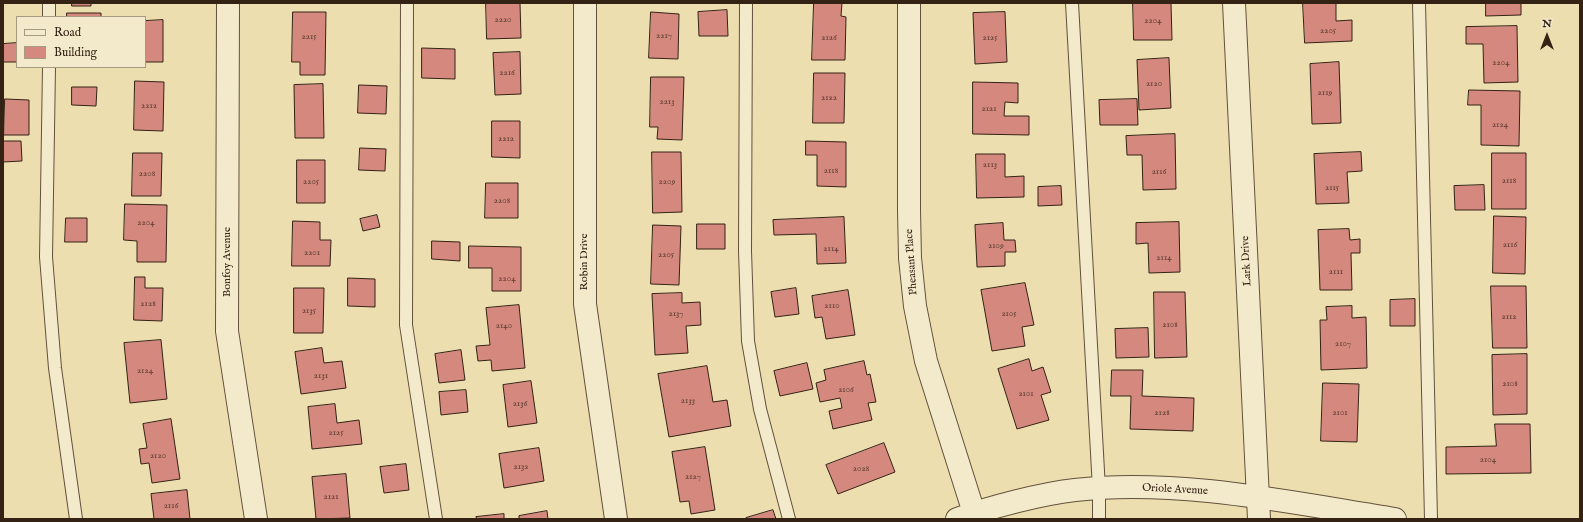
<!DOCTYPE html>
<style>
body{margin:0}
#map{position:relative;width:1583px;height:522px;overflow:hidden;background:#eddeaf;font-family:"IM FELL English",serif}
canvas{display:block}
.frame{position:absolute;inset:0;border:4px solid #342215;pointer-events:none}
.legend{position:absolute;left:16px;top:16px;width:130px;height:52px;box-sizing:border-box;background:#f3eacb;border:1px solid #a79a82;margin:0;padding:5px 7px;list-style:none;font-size:12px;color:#342215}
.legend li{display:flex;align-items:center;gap:8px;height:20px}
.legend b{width:20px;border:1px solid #a79a82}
.north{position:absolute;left:1527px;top:16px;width:40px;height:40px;-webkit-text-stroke:3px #f3eacb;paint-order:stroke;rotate:0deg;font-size:11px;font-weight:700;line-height:16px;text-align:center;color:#342215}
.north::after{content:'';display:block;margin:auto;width:14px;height:18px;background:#342215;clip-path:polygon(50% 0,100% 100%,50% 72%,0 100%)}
</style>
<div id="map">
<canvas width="1583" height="522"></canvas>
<div class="frame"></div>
<ul class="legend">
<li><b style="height:5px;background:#f3eacb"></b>Road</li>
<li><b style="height:11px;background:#d4887e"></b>Building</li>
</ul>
<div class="north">N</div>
</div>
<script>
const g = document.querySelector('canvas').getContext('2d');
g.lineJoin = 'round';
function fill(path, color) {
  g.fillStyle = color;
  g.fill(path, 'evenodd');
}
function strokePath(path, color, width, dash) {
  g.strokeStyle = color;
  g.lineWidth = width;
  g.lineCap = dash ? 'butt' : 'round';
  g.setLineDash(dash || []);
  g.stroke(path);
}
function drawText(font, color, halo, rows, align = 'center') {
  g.font = font + ' "IM FELL English",serif';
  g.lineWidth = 3;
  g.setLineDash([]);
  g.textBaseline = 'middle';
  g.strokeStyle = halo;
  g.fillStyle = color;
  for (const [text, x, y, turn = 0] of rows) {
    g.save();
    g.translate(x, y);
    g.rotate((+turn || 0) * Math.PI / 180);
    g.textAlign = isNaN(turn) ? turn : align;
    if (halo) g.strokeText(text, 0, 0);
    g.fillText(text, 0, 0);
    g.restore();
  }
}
const building = new Path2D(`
 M72,3H91V6H72Z
 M486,3H520L521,38L487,39Z
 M814,3H842L841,16L846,17L845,60H812Z
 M1133,3H1171L1172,40H1134Z
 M1303,3H1336V21L1352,20V41L1305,43Z
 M1486,3H1521V15L1486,16Z
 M727,10L728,36H699L698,12Z
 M293,12H326L325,75H300V62H292Z
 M651,12L679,14L678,59L649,58Z
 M1005,12L1007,62L975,64L973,13Z
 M67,13H101V17H67Z
 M163,20V62H145V21Z
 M1517,26L1518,82L1484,83L1483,44H1466V27Z
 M17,43V62H3V44Z
 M422,48L455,49V79L422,78Z
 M520,52L521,94L495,95L493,53Z
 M1169,58L1171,108L1139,110L1137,60Z
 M1339,62L1341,123L1312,124L1310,64Z
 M814,73H845L844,123H813Z
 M651,77H684L682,140L657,139L658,127H650Z
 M135,81L164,82L163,131L134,130Z
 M973,82L1018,83V103L1005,102L1004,116H1029V135L973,134Z
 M323,84L324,138H295L294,85Z
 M359,85L387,86L386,114L358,113Z
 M72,87H97L96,106L72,105Z
 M1469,90L1520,91L1519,146L1481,145V105H1468Z
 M5,99L29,100V135H4Z
 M1137,99L1138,125H1100L1099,100Z
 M492,121H520V158L492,157Z
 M1175,134L1176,189L1143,190L1142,155H1127L1126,136Z
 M3,141H21L22,161L3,162Z
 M806,141L846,142V187L817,186V155H806Z
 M360,148L386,149L385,171L359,170Z
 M652,152H681L682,212L653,213Z
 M1361,152L1362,171L1347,172L1349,203L1316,204L1314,154Z
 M133,153H162L161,196H132Z
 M1492,153H1526V209H1492Z
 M976,154H1005V177L1024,176V197L977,198Z
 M297,160H325V203H297Z
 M486,183H518V218H485Z
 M1484,185L1485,210H1455L1454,186Z
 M1061,186L1062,205L1038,206V187Z
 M125,204L167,205L166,262H137V241L124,240Z
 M377,215L380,227L363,231L360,219Z
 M1494,216L1526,217L1525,274L1493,273Z
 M844,217L846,263L817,264L816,234L774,235L773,220Z
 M66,218H87V242H65Z
 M293,221L320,222V240H331L330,266H292Z
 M1179,222L1180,272L1149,273L1148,243L1136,244V223Z
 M1003,223L1004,240H1015L1016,252H1005V266L977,267L975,225Z
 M697,224H725V249H697Z
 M653,225L681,226L679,285L651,284Z
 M1349,229L1350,240L1360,239V253H1351L1352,290H1320L1318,230Z
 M432,241L460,242V261L432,259Z
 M469,246L521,247V291H492V268H469Z
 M135,277H145V288H163L162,321L134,320Z
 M348,278L375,279V307L348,306Z
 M1025,283L1034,325L1022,327L1025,346L992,351L981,290Z
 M1491,286H1526L1527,348H1493Z
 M294,288H324L323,333H294Z
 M796,288L799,314L775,317L771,292Z
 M848,290L855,335L826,339L822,317L815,318L812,296Z
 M1154,292H1185L1187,357L1155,358Z
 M682,293V303L700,302L701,325L686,326L688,353L655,355L652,294Z
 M1415,299V326H1390V300Z
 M519,305L525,368L492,371L491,360L478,361L476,346L490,345L486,308Z
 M1352,306V318L1366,317L1367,368L1321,370L1320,320H1327L1326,307Z
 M1148,328L1149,357L1116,358L1115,329Z
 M161,340L167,399L130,403L124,343Z
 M322,348L324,363L342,361L346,388L301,394L295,352Z
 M461,350L465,380L439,383L435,354Z
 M1527,354V414L1493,415L1492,355Z
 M1029,359L1032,371L1043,367L1051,392L1041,395L1049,420L1017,429L998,369Z
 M864,361L867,375L870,374L876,402L868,403L872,420L833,429L829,411L842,408L840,398L820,402L816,383L826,380L824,370Z
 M807,363L813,389L780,396L774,371Z
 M707,366L713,402L727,400L731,426L669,437L658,374Z
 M1112,370H1143L1142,396L1194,398L1193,431L1130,429L1131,396H1111Z
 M531,381L537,423L508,427L503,385Z
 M1323,383L1359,384L1357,442L1321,441Z
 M466,390L468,412L441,415L439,392Z
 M335,404L337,423L359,420L362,444L312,449L308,407Z
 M171,419L180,479L152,483L149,463L141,464L139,449L147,448L143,424Z
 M1495,424H1530L1531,473L1446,474V447L1496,446Z
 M884,443L895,472L838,494L826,465Z
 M705,447L715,510L691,514L689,501L680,502L672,452Z
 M539,448L544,481L504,488L499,454Z
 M406,464L409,490L384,493L380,467Z
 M346,474L350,518L316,519L312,477Z
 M187,490L190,519H154L151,494Z
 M773,510L776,519H746V518Z
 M547,511L548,519H519V516Z
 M504,514V519H477L476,517Z`);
fill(building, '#d4887e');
strokePath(building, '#342215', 1);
const service = new Path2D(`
 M407,3L406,325L436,519
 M746,3L745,251L748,341L760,409L789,519
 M1072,3L1099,489V519
 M1419,3L1431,519
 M49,17V3
 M49,67L46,257L55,368L76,519`);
const minor = new Path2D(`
 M228,3L227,331L256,519
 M585,3V304L616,519
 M909,3V210L910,258L915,306L926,361L974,513
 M1234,3L1259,519
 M957,519C991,507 1040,494 1075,490C1178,478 1293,503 1395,519`);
strokePath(service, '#62513c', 14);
strokePath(minor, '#62513c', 24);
strokePath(service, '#f3eacb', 12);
strokePath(minor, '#f3eacb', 22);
drawText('9px', '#5c3c2f', null, [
 ["2220",503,20],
 ["2204",1153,21],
 ["2205",1328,31],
 ["2217",664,36],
 ["2215",309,37],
 ["2126",829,38],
 ["2125",990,38],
 ["2204",1501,63],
 ["2216",507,73],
 ["2120",1154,84],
 ["2119",1325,93],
 ["2122",829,98],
 ["2213",667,102],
 ["2212",149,106],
 ["2121",989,109],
 ["2124",1500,125],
 ["2212",506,139],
 ["2113",990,165],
 ["2118",831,171],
 ["2116",1159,172],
 ["2208",147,174],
 ["2118",1509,181],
 ["2205",311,182],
 ["2209",667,182],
 ["2115",1332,188],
 ["2208",502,201],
 ["2204",146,223],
 ["2116",1510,245],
 ["2109",996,246],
 ["2114",831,249],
 ["2201",312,253],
 ["2205",666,255],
 ["2114",1164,258],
 ["2111",1336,272],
 ["2204",507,279],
 ["2128",148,304],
 ["2110",832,306],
 ["2135",309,311],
 ["2137",676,314],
 ["2105",1009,314],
 ["2112",1509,317],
 ["2108",1170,325],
 ["2140",504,326],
 ["2107",1343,344],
 ["2124",145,371],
 ["2131",321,376],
 ["2108",1510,384],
 ["2106",846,390],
 ["2101",1026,394],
 ["2133",688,401],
 ["2136",520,404],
 ["2128",1162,413],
 ["2101",1340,413],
 ["2125",336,433],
 ["2120",158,456],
 ["2104",1488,460],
 ["2132",521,467],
 ["2028",861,469],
 ["2127",693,477],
 ["2121",331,497],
 ["2116",171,506]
]);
drawText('11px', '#342215', '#f3eacb', [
 ["Lark Drive",1247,261,-93],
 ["Bonfoy Avenue",228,262,-90],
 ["Robin Drive",585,262,-90],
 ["Pheasant Place",912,262,-94],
 ["Oriole Avenue",1175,490,3]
]);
</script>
